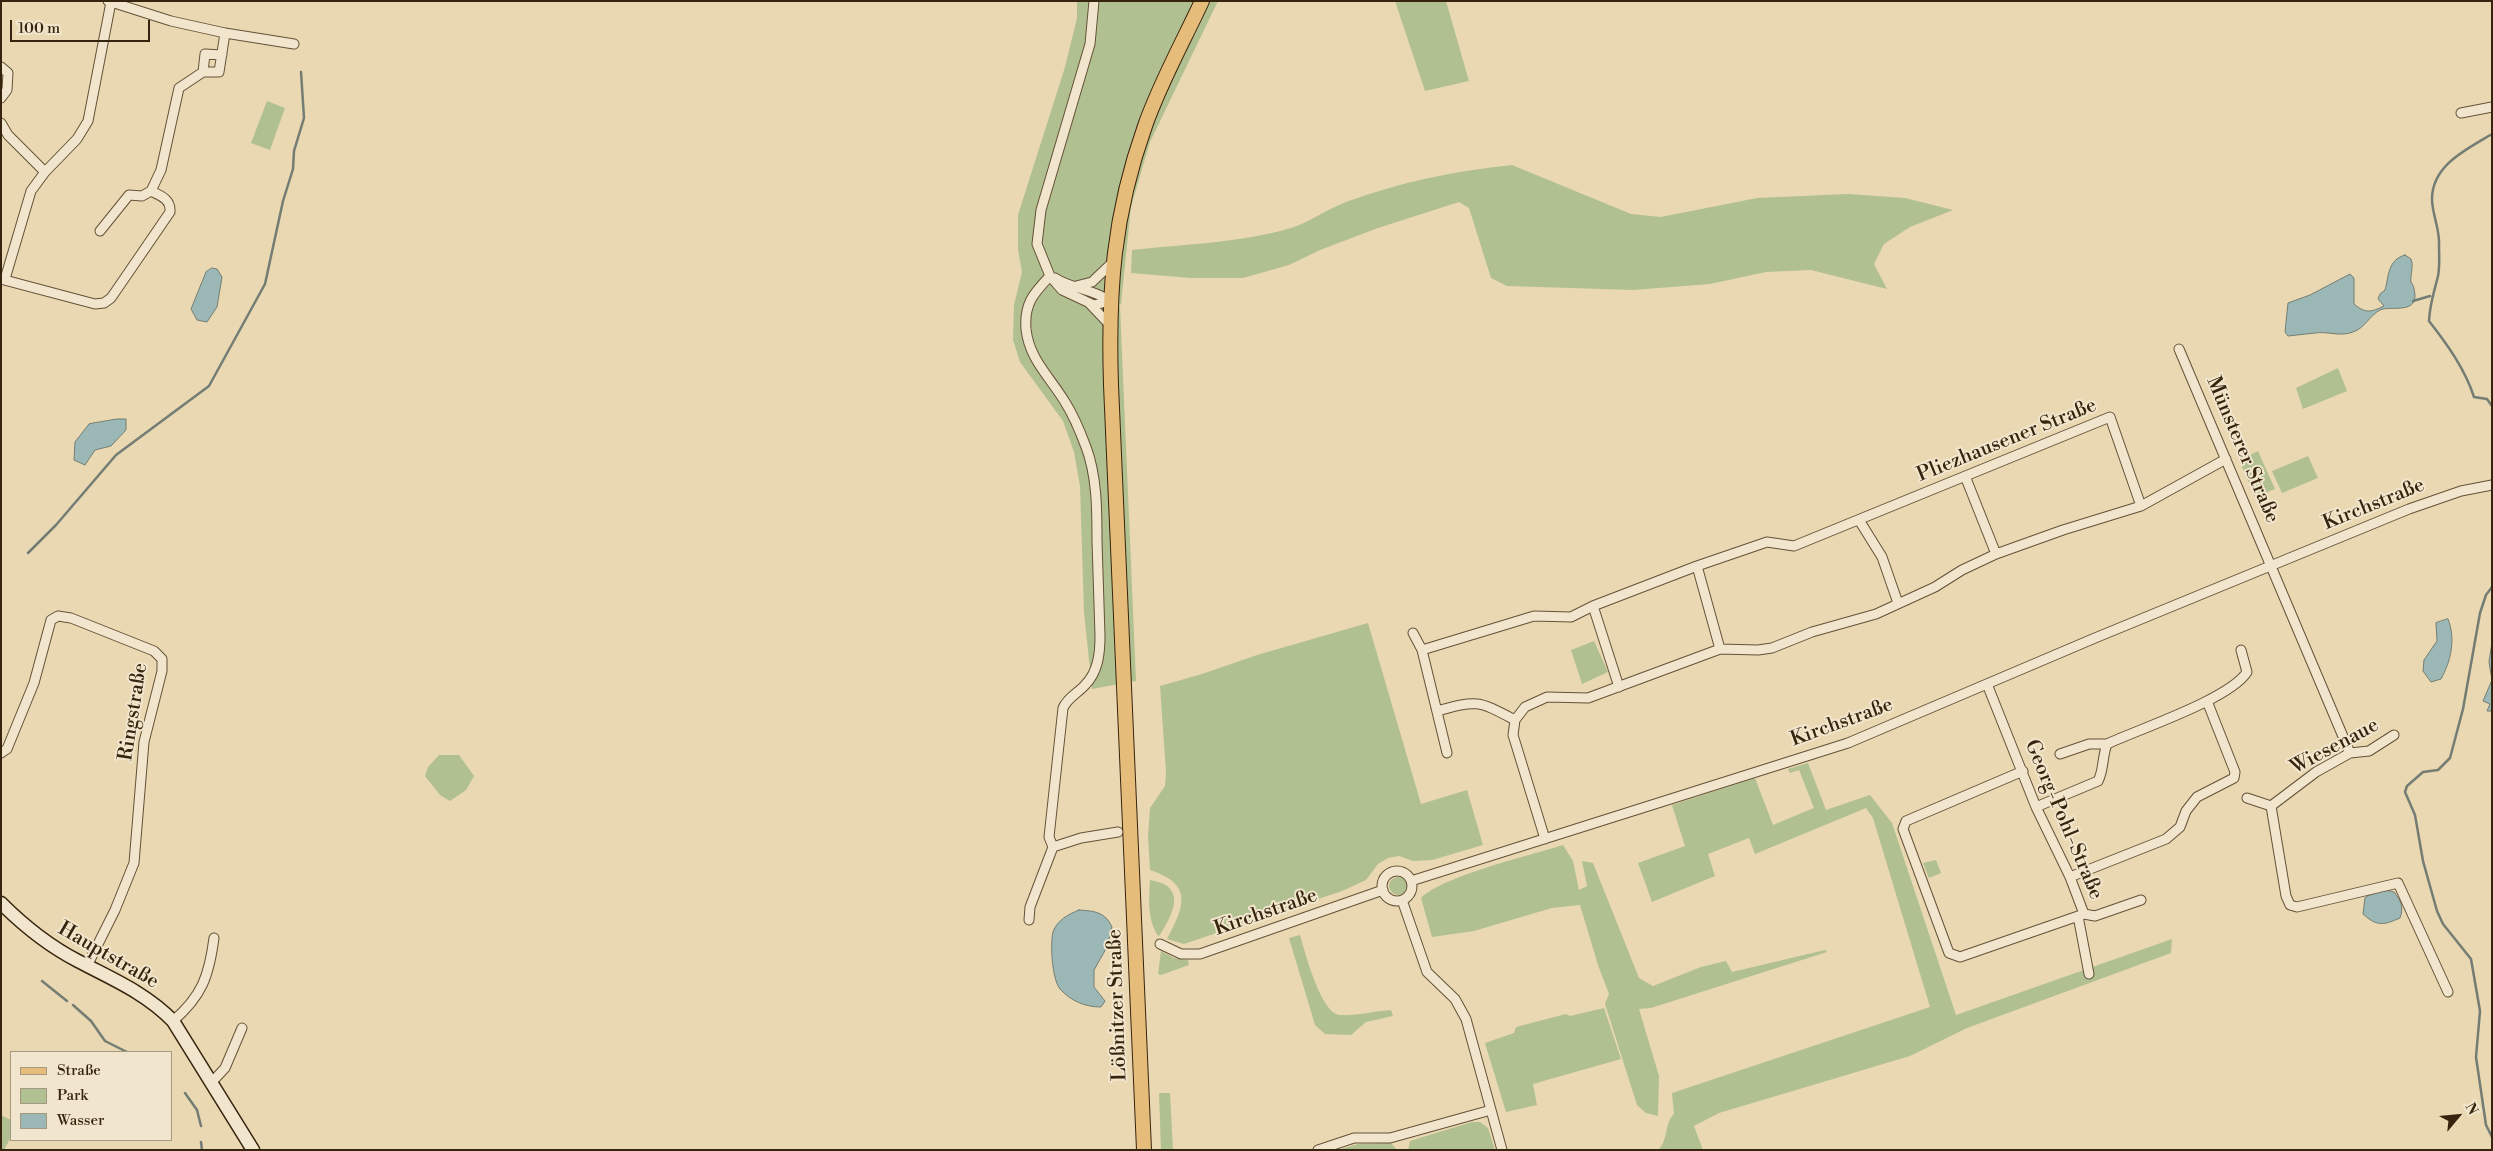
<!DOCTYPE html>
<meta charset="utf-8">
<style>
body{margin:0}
#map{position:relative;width:2493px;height:1151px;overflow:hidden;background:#ead8b2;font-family:"Libre Bodoni",serif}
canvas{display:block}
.frame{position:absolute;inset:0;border:2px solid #37240e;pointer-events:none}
.legend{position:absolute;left:10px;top:1051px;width:162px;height:90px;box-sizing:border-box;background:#f1e6cd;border:1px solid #a79881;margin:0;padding:6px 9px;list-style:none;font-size:15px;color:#37240e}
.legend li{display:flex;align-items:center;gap:10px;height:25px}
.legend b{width:25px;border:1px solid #a79881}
.north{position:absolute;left:2433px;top:1091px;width:50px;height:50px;-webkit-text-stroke:4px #f1e6cd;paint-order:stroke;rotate:62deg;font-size:14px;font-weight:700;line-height:20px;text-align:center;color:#37240e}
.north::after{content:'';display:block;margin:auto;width:18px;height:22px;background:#37240e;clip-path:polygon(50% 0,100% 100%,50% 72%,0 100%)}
.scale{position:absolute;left:10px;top:20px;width:140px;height:22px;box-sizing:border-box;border:2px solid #37240e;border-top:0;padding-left:6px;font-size:15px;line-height:18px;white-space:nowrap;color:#37240e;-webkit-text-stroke:4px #f1e6cd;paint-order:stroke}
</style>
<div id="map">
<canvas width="2493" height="1151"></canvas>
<div class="frame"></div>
<ul class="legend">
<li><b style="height:6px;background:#e5bc79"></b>Straße</li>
<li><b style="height:14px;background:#b1c090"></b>Park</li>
<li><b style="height:14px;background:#9bb8b6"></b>Wasser</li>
</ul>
<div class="north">N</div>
<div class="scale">100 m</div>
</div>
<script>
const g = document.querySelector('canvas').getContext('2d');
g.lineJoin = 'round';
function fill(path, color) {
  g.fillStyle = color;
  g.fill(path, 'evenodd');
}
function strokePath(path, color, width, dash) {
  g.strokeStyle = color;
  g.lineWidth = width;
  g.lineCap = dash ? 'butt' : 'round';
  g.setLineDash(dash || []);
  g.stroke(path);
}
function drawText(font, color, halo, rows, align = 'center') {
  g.font = font + ' "Libre Bodoni",serif';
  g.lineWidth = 4;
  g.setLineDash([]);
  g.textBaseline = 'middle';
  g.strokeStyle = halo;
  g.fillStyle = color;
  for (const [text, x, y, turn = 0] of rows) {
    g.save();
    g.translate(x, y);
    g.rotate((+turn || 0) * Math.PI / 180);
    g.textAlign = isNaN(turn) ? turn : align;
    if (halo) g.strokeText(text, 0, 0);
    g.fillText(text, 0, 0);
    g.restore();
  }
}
fill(new Path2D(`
 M1077,1H1218L1150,142L1131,207L1121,304L1098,316L1120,306L1136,681L1092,689L1084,612L1080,486L1074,452L1063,421L1020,362L1013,340L1014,305L1022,272L1018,250V215L1065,67L1077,18Z
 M1395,1H1446L1469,81L1425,91Z
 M267,101L285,108L270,150L251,143Z
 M1512,165L1631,214L1661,217L1757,198L1848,194L1905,198L1953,210L1910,227L1884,244L1874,264L1887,289L1811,270L1766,272L1710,284L1633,290L1507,286L1491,278L1469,208L1459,202L1378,228L1320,250L1289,265L1243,278H1191L1131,273L1132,250C1185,244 1240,243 1291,228C1310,222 1327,209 1346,202C1400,182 1455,171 1512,165Z
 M2338,368L2347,391L2303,409L2296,388Z
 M2258,451L2275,489L2255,497L2239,460Z
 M2308,456L2318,478L2282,493L2272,471Z
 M1368,623L1421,804L1467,790L1483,845L1432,860L1413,861L1399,856L1388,858L1378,864L1366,880L1342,891L1184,944L1167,939C1185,906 1193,884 1150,870L1148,837L1150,808L1165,786L1166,772L1160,686L1202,674L1257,655Z
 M1594,641L1608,672L1582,684L1571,650Z
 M439,755H459L474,776L466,790L450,801L440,795L425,776L428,767Z
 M1808,763L1826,810L1870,795L1892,823L1956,1015L2172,939L2171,953L1967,1028L1910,1056L1719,1113L1694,1126L1703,1150H1658C1669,1140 1664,1123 1674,1114L1672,1093L1930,1007L1873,818L1866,808L1755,854L1749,838L1708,854L1715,876L1652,902L1638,863L1685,846L1672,805L1755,778L1773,825L1814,808L1799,770L1790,773L1788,769Z
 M1563,845L1573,861L1579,890L1587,886L1582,861L1593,863L1639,978L1653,986L1701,967L1726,961L1732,972L1825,950L1827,952L1651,1008L1639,1009L1659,1076L1658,1116L1646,1113L1637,1105L1605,1004L1609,994L1598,965L1580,905L1552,908L1474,931L1432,937L1421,898C1445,875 1529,856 1563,845Z
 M1936,860L1941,873L1929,878L1923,863Z
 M1389 886a9 9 0 1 1 18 0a9 9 0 1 1-18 0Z
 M1150,880C1188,886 1173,914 1160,935L1158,936C1147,918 1149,900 1150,880Z
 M1300,935C1305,952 1321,1014 1340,1015C1356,1016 1375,1011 1391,1010L1393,1016L1366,1022L1351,1035L1325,1034L1315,1025L1289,938Z
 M1161,951L1174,958L1188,960L1189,965L1161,975L1158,974Z
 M1604,1008L1621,1059L1533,1084L1537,1105L1506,1112L1485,1043L1514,1033L1516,1027L1566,1014L1570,1016Z
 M1159,1093H1170L1173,1150H1161Z
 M1,1115L11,1120V1137L4,1150H1Z
 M1472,1122H1480L1488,1128L1495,1150H1408L1410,1141Z
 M1391,1143L1397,1150H1337L1358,1144Z`), '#b1c090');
const water = new Path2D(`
 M2405,255L2411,259C2414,267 2410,274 2411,282C2412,284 2414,286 2414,289C2421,316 2390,305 2380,310C2369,316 2365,328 2353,332C2341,337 2327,331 2315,333C2306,334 2297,335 2288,336L2285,332L2288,303L2310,295L2350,274L2354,278V304C2366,314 2371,312 2384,306L2378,299L2380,294L2385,290C2389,277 2387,260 2405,255Z
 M212,268L217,269L222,277L217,307L207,322L197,320L191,309L206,272Z
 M117,419H126V430L111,446L95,450L85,465L74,460L75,442L89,424Z
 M2448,619C2456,639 2451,661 2441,679L2431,682L2423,671L2424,660L2437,641L2436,623Z
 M2492,643V711H2487L2490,704L2483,701L2492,680L2489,662Z
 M2382,889L2394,892C2401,901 2404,907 2400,918C2384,925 2377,927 2363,914L2365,898Z
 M1079,910C1095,911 1105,912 1112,927L1107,947L1094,970V987L1105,1001L1101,1007C1085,1007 1071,1001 1060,989C1052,979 1050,944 1053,932C1057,920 1069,914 1079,910Z`);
fill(water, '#9bb8b6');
strokePath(water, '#737d73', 1);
strokePath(new Path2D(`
 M2492,134C2467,149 2432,165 2432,199C2432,214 2440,229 2439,245C2439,255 2440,266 2438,276C2434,293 2430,302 2429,321C2447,344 2465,369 2474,397L2487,399L2492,406
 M2413,301L2430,296
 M28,553L56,525L116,455L209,386L265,284L283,201L293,169L294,151L304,118L301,72
 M2492,587L2486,595L2480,613L2463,709L2450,758L2438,770L2423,772L2407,786L2405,792L2415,815L2423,861L2437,911L2443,924L2471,959L2480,1011L2476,1057L2486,1125L2492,1137
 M42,981L67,1001
 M73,1005L91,1021L105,1041L127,1052
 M185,1093L197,1110L201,1126
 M201,1142L202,1150`), '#737d73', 2.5);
const street = new Path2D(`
 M108,1L171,21L225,33L294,44
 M1094,1L1090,44L1041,210L1037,244L1050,276L1062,290L1094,305L1110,301
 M1,67L8,73L7,90L1,98
 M203,72L205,54L222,55
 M2461,113L2492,107
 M1,123L8,135L45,172
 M100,231L129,195L142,196L151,191
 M1050,276C1034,293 1024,303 1026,329C1029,359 1050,377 1065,402C1074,416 1080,431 1086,447C1097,476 1097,510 1097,541C1098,573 1099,605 1100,636C1100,654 1098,672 1085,685C1077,694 1068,697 1063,708L1049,837L1053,847
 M1055,278C1072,289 1093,289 1110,301
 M1,279L95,304L104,303L111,298L170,212C171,199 161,196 151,191L161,170L179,88L203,72H219L225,33
 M5,279L31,191L45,172L77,139L88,121L111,2
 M1076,286L1092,282L1113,262
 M1089,303L1109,324
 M2179,349L2350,753
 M1965,476L1996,554
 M1859,520L1882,557L1898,603
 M1697,566L1720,649
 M1593,606L1619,687
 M1413,633L1422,650L1447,753
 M1422,650L1534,616L1571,617L1593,606L1697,566L1767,542L1794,546L2110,417L2141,506
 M1987,684L2036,807L2070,877L2084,914
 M1437,711C1478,700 1477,700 1515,720
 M2394,735L2369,751L2350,753L2316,772L2271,806L2286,896L2290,905L2297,907L2398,883L2448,992
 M1,753L7,749L34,683L51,620L58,616L71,618L154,651L162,659V671L144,742L134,863L115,910L87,966
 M2060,754L2089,744H2107
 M2023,771L1906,821L1903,829L1949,953L1960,957L2084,914
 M2247,798L2271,806
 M2036,807L2098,781C2104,770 2102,757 2107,744C2139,729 2230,699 2247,672L2241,650
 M1545,839L1513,735L1515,720L1525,707L1547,697L1588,698L1720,649L1758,650L1772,648L1812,632L1876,614L1935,587L1962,570L1996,554L2063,530L2141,506L2226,459
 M1053,847L1081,838L1118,832
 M1382 886a15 15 0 1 1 30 0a15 15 0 1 1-30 0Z
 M2070,877L2166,839L2180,827L2186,811L2197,797L2234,778L2235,772L2207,701
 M1411,881L1848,743L2095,638L2409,509L2461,491L2492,485
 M1402,900L1427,972L1455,999L1466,1019L1502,1150
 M2084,914L2095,916L2141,900
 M2078,916L2089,974
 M1029,920L1030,907L1053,847
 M1160,944L1181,954H1200L1383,890
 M173,1021C202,996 209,976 214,938
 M211,1083L225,1068L242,1028
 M1318,1150L1354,1138H1390L1491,1110`);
const secondary = new Path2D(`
 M1,903C24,926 49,946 78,961C112,979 146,993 173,1021L253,1150`);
const primary = new Path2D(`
 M1144,1150L1111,385C1108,291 1113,216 1145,126C1160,83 1183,42 1202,1`);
strokePath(street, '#645137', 11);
strokePath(secondary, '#37240e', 15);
strokePath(primary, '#37240e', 16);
strokePath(street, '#f1e6cd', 9);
strokePath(secondary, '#f1e6cd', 12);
strokePath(primary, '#e5bc79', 14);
drawText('20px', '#37240e', '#f1e6cd', [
 ["Pliezhausener Straße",2007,441,-22],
 ["Münsterer Straße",2242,450,67],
 ["Kirchstraße",2374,505,-22],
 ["Ringstraße",134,712,-81],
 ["Kirchstraße",1842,723,-20],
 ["Wiesenaue",2335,747,-28],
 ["Georg-Pohl-Straße",2063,820,67],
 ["Kirchstraße",1266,913,-19],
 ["Hauptstraße",108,956,30],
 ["Lößnitzer Straße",1118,1005,-92]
]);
</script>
